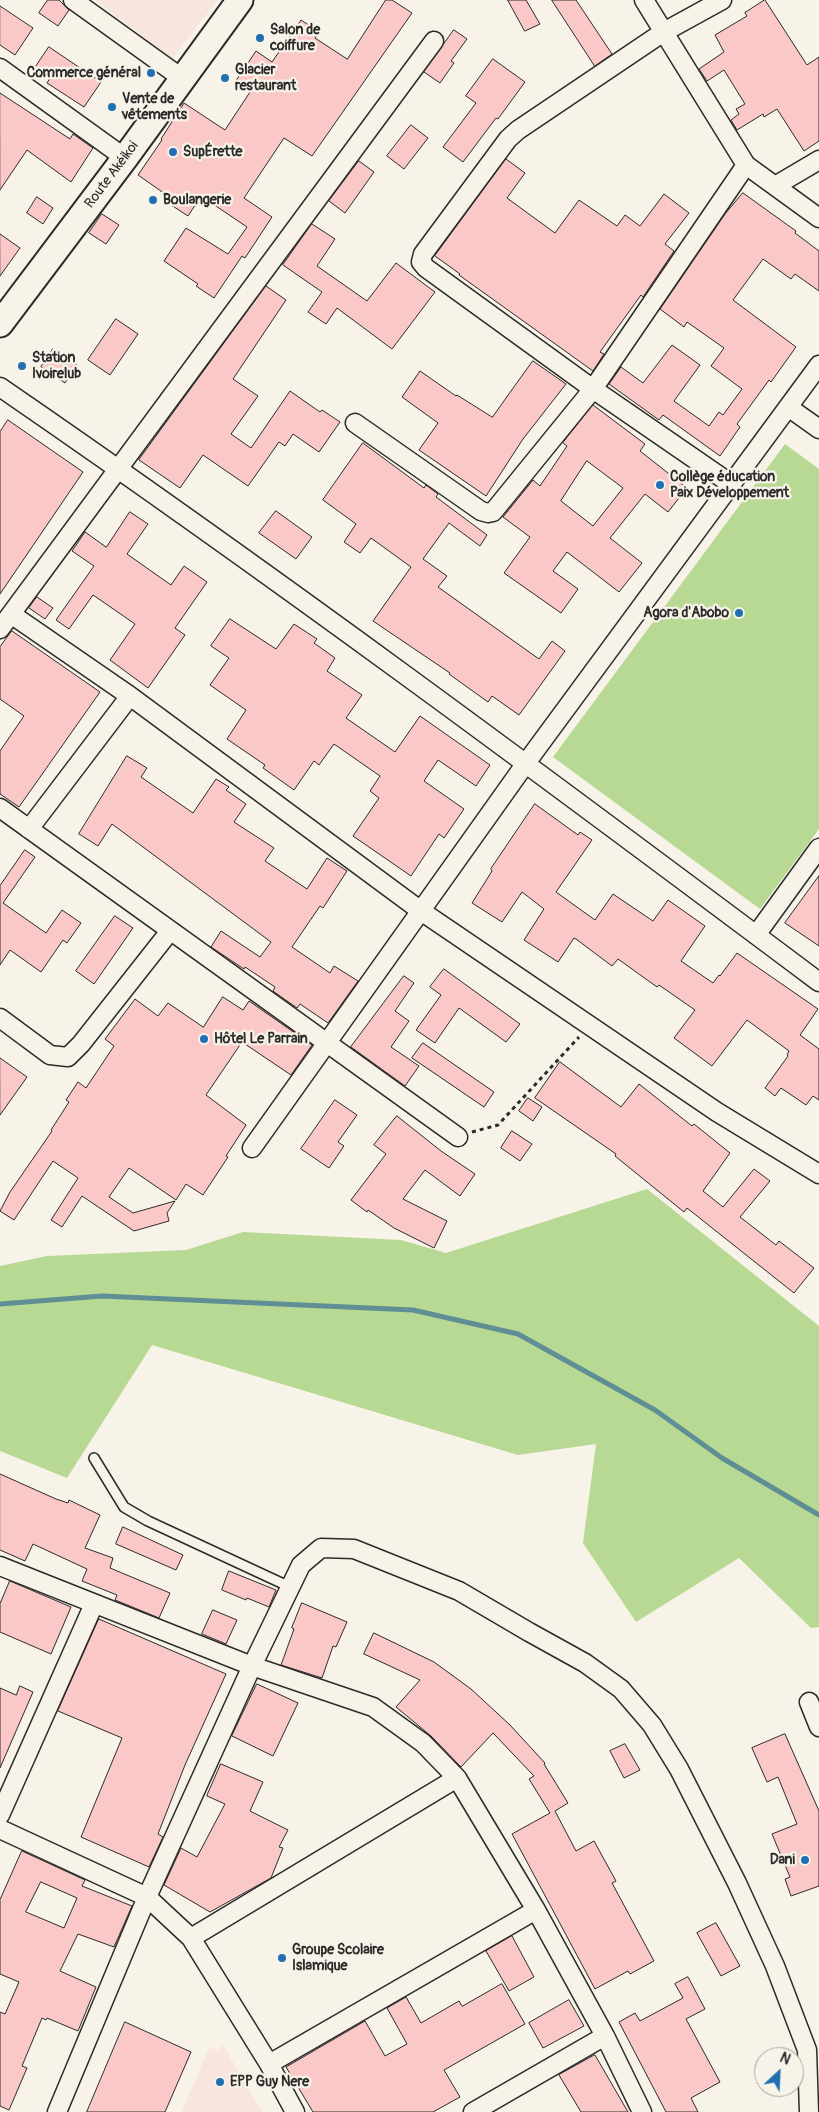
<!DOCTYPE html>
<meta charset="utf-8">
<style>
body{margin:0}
#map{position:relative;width:819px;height:2112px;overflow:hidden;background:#f7f3e8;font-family:Pangolin,sans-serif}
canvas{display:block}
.north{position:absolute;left:754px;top:2047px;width:50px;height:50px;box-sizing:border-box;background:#f7f3e8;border:1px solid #a5a39c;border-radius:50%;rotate:25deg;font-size:14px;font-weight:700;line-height:20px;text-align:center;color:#2b2b2b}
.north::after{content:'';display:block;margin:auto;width:18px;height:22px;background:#1f6fb2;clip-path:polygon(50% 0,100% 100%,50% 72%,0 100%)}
</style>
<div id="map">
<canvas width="819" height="2112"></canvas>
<div class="north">N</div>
</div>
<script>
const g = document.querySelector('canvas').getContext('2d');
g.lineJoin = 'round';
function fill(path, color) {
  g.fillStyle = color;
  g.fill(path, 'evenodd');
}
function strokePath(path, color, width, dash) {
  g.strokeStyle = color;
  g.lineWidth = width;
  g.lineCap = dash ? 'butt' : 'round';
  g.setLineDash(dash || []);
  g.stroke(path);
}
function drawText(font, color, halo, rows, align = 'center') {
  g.font = font + ' Pangolin,sans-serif';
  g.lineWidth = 4.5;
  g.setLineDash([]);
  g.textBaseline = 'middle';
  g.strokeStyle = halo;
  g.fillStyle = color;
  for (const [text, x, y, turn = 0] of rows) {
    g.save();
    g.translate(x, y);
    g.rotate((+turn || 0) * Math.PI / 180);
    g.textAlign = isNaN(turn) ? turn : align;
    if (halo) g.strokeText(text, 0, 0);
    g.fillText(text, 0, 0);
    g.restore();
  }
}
fill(new Path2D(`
 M95,0H218L172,59Z
 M222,2043L262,2112H182L209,2047L219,2051Z`), '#f8e6de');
fill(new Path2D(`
 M785,444L819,469V829L760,909L553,757Z
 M647,1189L819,1326V1627L811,1628L739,1558L636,1622L583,1543L596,1444L518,1455L152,1345L67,1478L0,1451V1266L47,1256L186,1250L243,1232L401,1240L446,1253Z`), '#b7d993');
strokePath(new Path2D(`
 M0,1304L102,1296L413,1310L518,1334L655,1410L722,1458L819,1515`), '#5f8f95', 5);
const building = new Path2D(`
 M48,0H59L69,10L58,26L39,13Z
 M386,0H392L412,13L312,156L284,138L244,198L272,217L245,258L242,256L214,298L196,286L198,284L164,261L186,228L228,254L247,227L201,196L188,216L165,201L168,196L138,175L162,140L161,139L184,103L225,130L250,92L235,82L256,51L272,62L301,20L319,32L315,38L347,59Z
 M508,0H526L540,24L525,31Z
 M552,0H576L612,54L595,66Z
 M765,0L807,65L819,57V141L804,151L777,109L764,117L763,114L737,130L731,120L739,114L736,109L745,104L724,70L707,81L699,69L724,52L715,35L747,16L745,13Z
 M0,6L33,28L15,55L0,45Z
 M454,30L467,39L451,61L454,63L440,83L424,72Z
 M49,47L101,82L84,107L47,83L50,78L35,68Z
 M493,59L525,82L498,119L496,118L463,162L443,147L476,103L466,96Z
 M0,93L70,139L73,134L93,148L71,182L27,150L0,190Z
 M411,125L428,138L404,169L387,156Z
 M506,159L525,173L507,198L555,233L579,200L617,226L625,215L640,226L664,194L689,213L665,244L674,251L643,297L641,295L600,352L604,354L593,371L459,275L460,274L435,256Z
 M359,161L374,172L345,213L329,201Z
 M743,193L796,231L795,233L819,251V291L795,274L791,279L763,259L733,300L796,347L771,382L769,380L737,424L740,427L720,456L663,415L659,420L609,384L621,367L643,383L672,345L700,365L674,401L709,426L719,412L723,415L742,389L711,366L724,348L687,322L684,327L660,309L725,214Z
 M37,197L53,208L43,224L27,213Z
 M102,214L119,225L106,244L89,233Z
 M312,224L335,239L317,266L367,301L396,263L435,292L392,349L337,308L326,324L308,312L322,292L283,265Z
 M0,234L20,248L0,276Z
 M266,286L286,300L233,379L258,396L231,434L251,448L290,391L320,412L322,410L340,422L319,452L293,434L285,446L279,442L248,486L203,455L180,488L139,460Z
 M116,319L138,334L110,375L88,360Z
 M53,349L77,365L65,383L41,367Z
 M533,361L566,384L523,439L486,496L419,450L438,423L402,397L420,371L456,396L457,395L492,417Z
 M593,405L645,444L640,451L687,488L668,512L645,494L610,538L642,563L619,592L567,552L553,571L578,589L561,613L504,573L530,537L503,517L533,480L540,486L567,446L563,443ZM587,461L623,488L593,526L561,501Z
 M8,420L83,472L0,594V432Z
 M363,443L424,488L426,485L438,494L436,497L487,535L480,546L449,523L423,559L447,576L438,587L539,659L552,641L565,651L519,715L492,696L488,702L449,674L450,673L373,621L411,567L371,538L360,553L344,542L356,524L323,500Z
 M276,511L312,537L296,559L259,533Z
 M130,512L148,524L127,554L171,585L184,566L207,582L175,628L185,635L148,688L110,660L135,624L93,595L69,629L56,620L94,566L72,551L85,532L106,547Z
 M37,597L53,608L45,619L29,608Z
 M230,619L276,649L294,624L317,639L314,643L335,658L327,671L362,695L346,718L395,752L420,716L490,765L476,786L438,760L424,781L464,809L444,838L439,834L411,876L353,836L379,798L370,791L380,776L334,744L319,765L314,761L294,790L263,768L265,765L227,739L246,710L210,685L229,658L211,646Z
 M12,631L100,692L19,807L0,794V751L24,716L0,699V647Z
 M127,756L147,768L141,777L193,813L216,779L229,787L226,790L246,804L234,822L274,848L265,861L307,889L327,858L347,871L323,908L320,906L292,947L330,973L334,966L358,981L328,1023L300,1004L297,1008L273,991L275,987L245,967L244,969L211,947L221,931L260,957L271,942L112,824L98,846L79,834Z
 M535,804L578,835L580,832L592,840L556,892L595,920L613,894L653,921L668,900L705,926L681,961L713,983L719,975L720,976L737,953L818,1009L800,1035L819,1049V1100L813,1096L806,1105L781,1088L775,1096L765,1088L788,1056L787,1055L789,1051L747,1020L712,1066L674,1038L695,1010L659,985L657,987L618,959L612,966L576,939L574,938L558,962L524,940L544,909L522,892L502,922L472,903L492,871L491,869Z
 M25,850L35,857L3,903L46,933L62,910L81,923L67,943L63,940L41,972L10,950L0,965V886Z
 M819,876V946L785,923Z
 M115,916L133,928L94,984L76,971Z
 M444,969L520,1024L506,1042L459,1008L435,1043L416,1030L441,995L430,987Z
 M404,976L414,983L395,1011L409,1021L391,1047L419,1066L405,1086L351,1047Z
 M223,997L243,1010L249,1001L312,1045L291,1075L242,1042L206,1095L246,1125L226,1156L228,1157L203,1195L186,1184L176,1200L129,1168L109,1197L133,1213L175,1201L167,1213L169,1221L134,1231L82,1196L62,1227L51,1220L78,1178L53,1161L14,1220L0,1211L10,1192L52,1131L51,1130L69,1102L66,1100L78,1082L86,1088L114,1046L105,1039L135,999L158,1016L168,1003L203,1027Z
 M423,1043L494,1092L484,1107L412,1058Z
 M0,1058L27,1077L0,1115Z
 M560,1062L621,1107L639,1084L692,1126L694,1124L730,1153L703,1191L723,1207L754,1169L770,1181L740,1217L776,1245L779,1241L814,1268L794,1293L687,1208L684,1212L615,1156L616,1154L535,1098Z
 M528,1098L542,1107L533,1121L519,1111Z
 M335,1100L357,1115L338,1142L344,1146L329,1168L301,1149Z
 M397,1116L441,1151L475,1174L460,1196L425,1170L403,1199L447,1221L434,1248L394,1228L368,1210L367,1212L351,1200L386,1154L374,1145Z
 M512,1131L532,1144L520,1161L501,1148Z
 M0,1474L56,1499L68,1503L69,1500L100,1515L85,1548L113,1558L110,1568L170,1593L159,1618L115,1600L117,1595L82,1581L87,1569L33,1544L25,1561L0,1550Z
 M123,1527L183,1555L176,1570L116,1544Z
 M229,1571L276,1590L269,1607L247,1598L246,1600L222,1590Z
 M10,1581L71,1607L51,1654L0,1632V1604Z
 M302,1603L347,1622L336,1647L333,1646L322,1678L281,1665L294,1629L292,1628Z
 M213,1610L237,1620L226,1644L202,1634Z
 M99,1619L226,1674L185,1765L158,1834L163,1837L149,1867L81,1837L122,1738L58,1711Z
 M374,1633L434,1662L471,1689L510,1725L545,1763L544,1764L568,1803L555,1811L576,1851L594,1841L616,1881L612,1883L654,1961L630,1974L628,1971L595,1989L512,1834L550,1813L529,1779L534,1776L493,1733L461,1767L431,1736L396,1707L420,1680L364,1654Z
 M257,1684L298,1703L273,1756L232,1736Z
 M20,1686L33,1692L0,1768V1688L16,1695Z
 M785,1734L819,1811V1886L791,1896L785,1879L790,1877L772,1834L797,1824L778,1777L767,1782L752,1748Z
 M625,1744L640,1770L624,1778L610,1751Z
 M221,1764L263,1782L250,1811L288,1830L279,1847L283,1848L271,1878L210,1912L164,1885L181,1848L197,1857L225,1804L207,1796Z
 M22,1851L85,1880L82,1886L132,1906L114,1947L78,1934L60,1971L96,1987L78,2031L47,2018L46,2020L42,2018L22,2066L27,2068L9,2110L0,2106V2012L5,2014L19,1982L0,1974V1900ZM41,1882L77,1898L64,1928L26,1912Z
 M716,1923L740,1966L721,1976L697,1933Z
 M512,1936L534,1977L509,1991L486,1951Z
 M688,1977L705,2009L686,2019L720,2082L691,2098L698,2112H666L619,2022L635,2013L640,2021L683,1998L675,1984Z
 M502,1984L525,2024L444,2070L460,2097L433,2112H313L286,2067L365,2021L385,2056L407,2044L387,2008L406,1997L421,2023L459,2001L462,2006Z
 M569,2000L584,2026L543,2048L529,2023Z
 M125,2022L191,2052L165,2112H87Z
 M595,2055L628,2112H581L559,2075Z`);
fill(building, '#fac9c7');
strokePath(building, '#2b2b2b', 1);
const lane = new Path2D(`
 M94,1458L124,1507L148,1521L290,1587`);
const street = new Path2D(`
 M73,0L183,79
 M644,0L746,165L819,218
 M722,0L662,33L518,130L508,139L423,254L421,262L426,268L593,389L731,484
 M0,68L125,158
 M775,186L819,160
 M0,387C278,578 549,780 819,982
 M788,407L819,429
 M355,423L481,511L488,513L493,512L593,389L746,165
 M11,614L130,696L421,911L717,1112L819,1174
 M0,629L434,41
 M0,808L458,1137
 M29,829L130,696
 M756,935L819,848
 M0,1018L50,1055L68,1057L81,1044L170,931
 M252,1148L526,763L819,365
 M0,1566L252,1666L373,1707L423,1743L457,1778L536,1910L605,2036L642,2112
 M809,1702L819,1727
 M0,1815L94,1604
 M0,1829L147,1897L191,1938L269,2064L295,2112
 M191,1938L457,1778
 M269,2064L536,1910
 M57,2112L147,1897L252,1666L301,1565L321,1548L354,1549L459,1591L529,1632L585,1663L621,1689L652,1725L679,1769L737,1883L775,1966L807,2050L809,2112
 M473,2112L605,2036`);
const secondary = new Path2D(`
 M0,324L125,158L240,0`);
strokePath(lane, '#2b2b2b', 12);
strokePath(street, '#2b2b2b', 21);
strokePath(secondary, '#2b2b2b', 29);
strokePath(new Path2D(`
 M472,1132L498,1125L579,1037`), '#2b2b2b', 3, [4, 4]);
strokePath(lane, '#f7f3e8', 9);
strokePath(street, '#f7f3e8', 18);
strokePath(secondary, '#f7f3e8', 25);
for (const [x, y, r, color] of [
 [260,38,5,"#1f6fb2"],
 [151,73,5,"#1f6fb2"],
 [225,78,5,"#1f6fb2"],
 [112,107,5,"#1f6fb2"],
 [173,152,5,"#1f6fb2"],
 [153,200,5,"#1f6fb2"],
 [22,366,5,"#1f6fb2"],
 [660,485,5,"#1f6fb2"],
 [739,613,5,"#1f6fb2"],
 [204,1039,5,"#1f6fb2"],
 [805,1860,5,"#1f6fb2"],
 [282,1958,5,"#1f6fb2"],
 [220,2082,5,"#1f6fb2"]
]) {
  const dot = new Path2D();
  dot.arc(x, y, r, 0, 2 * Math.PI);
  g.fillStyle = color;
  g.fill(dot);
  strokePath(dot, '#f7f3e8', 2);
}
drawText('bold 14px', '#2b2b2b', '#f7f3e8', [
 ["Salon de",270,30],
 ["coiffure",270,46],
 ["Glacier",235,70],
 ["restaurant",235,86],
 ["Commerce général",141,73,"right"],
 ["Vente de",122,99],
 ["vêtements",122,115],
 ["SupÉrette",183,152],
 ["Boulangerie",163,200],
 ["Station",32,358],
 ["Ivoirelub",32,374],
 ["Collège éducation",670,477],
 ["Paix Développement",670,493],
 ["Agora d'Abobo",729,613,"right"],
 ["Hôtel Le Parrain",214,1039],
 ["Dani",795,1860,"right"],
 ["Groupe Scolaire",292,1950],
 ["Islamique",292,1966],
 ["EPP Guy Nere",230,2082]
], 'left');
drawText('14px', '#2b2b2b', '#f7f3e8', [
 ["Route Akéikoi",112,175,-53]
]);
</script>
